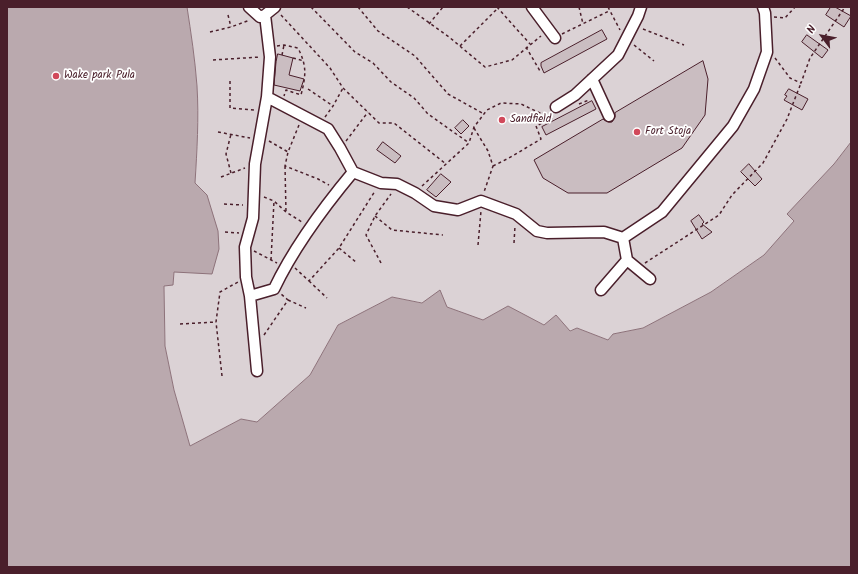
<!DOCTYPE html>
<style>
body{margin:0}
#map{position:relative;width:858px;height:574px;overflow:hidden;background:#f4f2f2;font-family:Kalam,sans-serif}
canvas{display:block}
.frame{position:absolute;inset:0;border:8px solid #4a1f2b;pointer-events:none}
.north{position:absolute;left:802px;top:16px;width:40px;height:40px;-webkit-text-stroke:3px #fff;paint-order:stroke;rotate:302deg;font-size:11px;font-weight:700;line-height:16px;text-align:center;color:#4a1f2b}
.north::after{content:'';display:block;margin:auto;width:14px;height:18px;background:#4a1f2b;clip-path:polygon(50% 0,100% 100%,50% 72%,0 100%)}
</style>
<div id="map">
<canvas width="858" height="574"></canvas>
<div class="frame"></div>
<div class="north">N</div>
</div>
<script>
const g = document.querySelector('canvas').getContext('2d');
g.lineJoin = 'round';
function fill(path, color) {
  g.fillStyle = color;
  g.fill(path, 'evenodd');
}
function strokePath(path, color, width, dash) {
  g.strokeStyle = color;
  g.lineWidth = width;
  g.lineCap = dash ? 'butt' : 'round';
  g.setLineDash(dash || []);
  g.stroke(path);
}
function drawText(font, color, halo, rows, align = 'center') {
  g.font = font + ' Kalam,sans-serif';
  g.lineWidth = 3.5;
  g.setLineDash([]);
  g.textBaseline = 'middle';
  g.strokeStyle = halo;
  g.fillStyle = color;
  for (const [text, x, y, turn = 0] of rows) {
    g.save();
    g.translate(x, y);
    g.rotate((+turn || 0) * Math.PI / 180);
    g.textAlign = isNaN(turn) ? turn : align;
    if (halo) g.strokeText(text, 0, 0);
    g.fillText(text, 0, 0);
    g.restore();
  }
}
fill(new Path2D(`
 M187,7H851V142L834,164L788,214L795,221L764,255L711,292L643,328L613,334L608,340L577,328C558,337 525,315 508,306L483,321L447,307L392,297L338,325L310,375L257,422L241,419L190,446L174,390L165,346L164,286L173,284L174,272L207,195L195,183C197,151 199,118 197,86C195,59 191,33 187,7Z`), '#dbd2d5');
const water = new Path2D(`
 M7,7H187C191,33 195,59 197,86C199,118 197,151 195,183L207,195L218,231L219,249L212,274L174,272L173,285L164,286L165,346L174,390L190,446L241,419L257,422L310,375L338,325L392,297L422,303L440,290L447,307L483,320L508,306L544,325L556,315L570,331L577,328L608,340L613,334L643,328L711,292L764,255L794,221L787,214L834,164L851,142V567H7Z`);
fill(water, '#baa9ae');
strokePath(water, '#8d727a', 1);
const building = new Path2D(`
 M831,7H835L851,16L844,27L826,15Z
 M602,30L607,39L544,73L541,66V63Z
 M807,35L828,50L822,58L802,42Z
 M278,54L293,58L289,75L304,79L300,91L274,85L276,62Z
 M703,61L708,79L705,115L682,148L607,193H568L543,178L534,160L603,119L608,122H612L615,117V113Z
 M789,89L808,99L802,110L784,100L787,96L785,95Z
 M592,101L596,109L546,135L542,127Z
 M463,120L469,126L461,134L455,128Z
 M383,142L401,156L395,163L377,150Z
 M749,164L762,179L755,186L741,172Z
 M441,174L451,182L436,197L427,190Z
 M699,215L704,222L702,224L712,232L702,239L691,221Z`);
fill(building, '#cabdc1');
strokePath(building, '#4a1f2b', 1);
const minor = new Path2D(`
 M249,7L260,17L265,15L275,7
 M532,7L555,38
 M592,79L609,116
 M267,97L328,129L340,148L353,172L381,183L397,184L415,193L434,206L458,210L481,201L516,214L537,231L547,233L604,232L623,238L662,212L733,126L754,89L767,52L765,13L763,7
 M556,107L575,95L618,55L638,16L641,7
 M623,238L627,260L650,279
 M601,290L627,260
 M250,296L274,289C294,247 323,208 353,172
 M257,371L250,296L246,277L245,247L253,218L255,164L267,97L270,57L265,15`);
strokePath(minor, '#4a1f2b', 13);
strokePath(new Path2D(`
 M311,7L355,52L373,63L391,82L414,98L428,114L469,143
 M358,7L378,31L415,56L448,94L484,114
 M407,7L449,37L485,67L512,60L541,36
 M497,7L530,44
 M579,7L583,24
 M608,7L620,30
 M228,15L231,27
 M281,15L330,68L343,88L379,123H394L446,164
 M774,17L785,18L795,7
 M429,24L443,7
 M643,29L684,45
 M210,32L231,27L250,20
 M562,34L609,11
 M634,45L654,61
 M277,46L284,45L298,48C307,66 306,75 301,95L286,90L284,96
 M460,46L499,7
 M526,47L540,71
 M282,55L284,45
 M293,58L304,61
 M775,58L790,78L801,83L810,58L845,7
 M213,60L260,57
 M230,81V108L255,110
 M308,89L333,106
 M579,104L589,100
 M325,117L333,106L343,88
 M299,125L288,152L285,166L318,179L329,185
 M474,128L488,151L493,166L484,192
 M218,132L250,138
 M269,141L288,152
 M346,141L368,112
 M285,166L286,212
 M493,166L509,158L541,139L536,126L555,117
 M231,173L226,154L231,134
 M221,177L245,168
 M422,186L469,143L474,127L487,110L501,103L521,104L542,114L548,111
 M264,197L274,201L286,212L302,222
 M224,204L243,205
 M375,216L392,230L443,235
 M225,232L239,233
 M514,243L515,226
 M478,245L481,211
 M339,248L357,263
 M254,251L277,263
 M271,260L274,201
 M381,263L366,235L375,216L391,194
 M645,263L719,215L732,195L763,163L787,119L801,83
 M295,268L309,281L339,248L375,191
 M309,281L327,298
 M288,300L306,308
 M180,324L216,322
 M264,335L288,300L281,294
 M222,376L216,322L220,292L238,282`), '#4a1f2b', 1.5, [3, 3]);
strokePath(minor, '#fff', 10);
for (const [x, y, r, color] of [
 [56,76,4,"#d1495b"],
 [502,120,4,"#d1495b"],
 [637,132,4,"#d1495b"]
]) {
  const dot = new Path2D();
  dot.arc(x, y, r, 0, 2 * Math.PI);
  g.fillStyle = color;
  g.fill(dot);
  strokePath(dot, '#fff', 1.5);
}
drawText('11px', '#4a1f2b', '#fff', [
 ["Wake park Pula",64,76],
 ["Sandfield",510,120],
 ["Fort Stoja",645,132]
], 'left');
</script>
